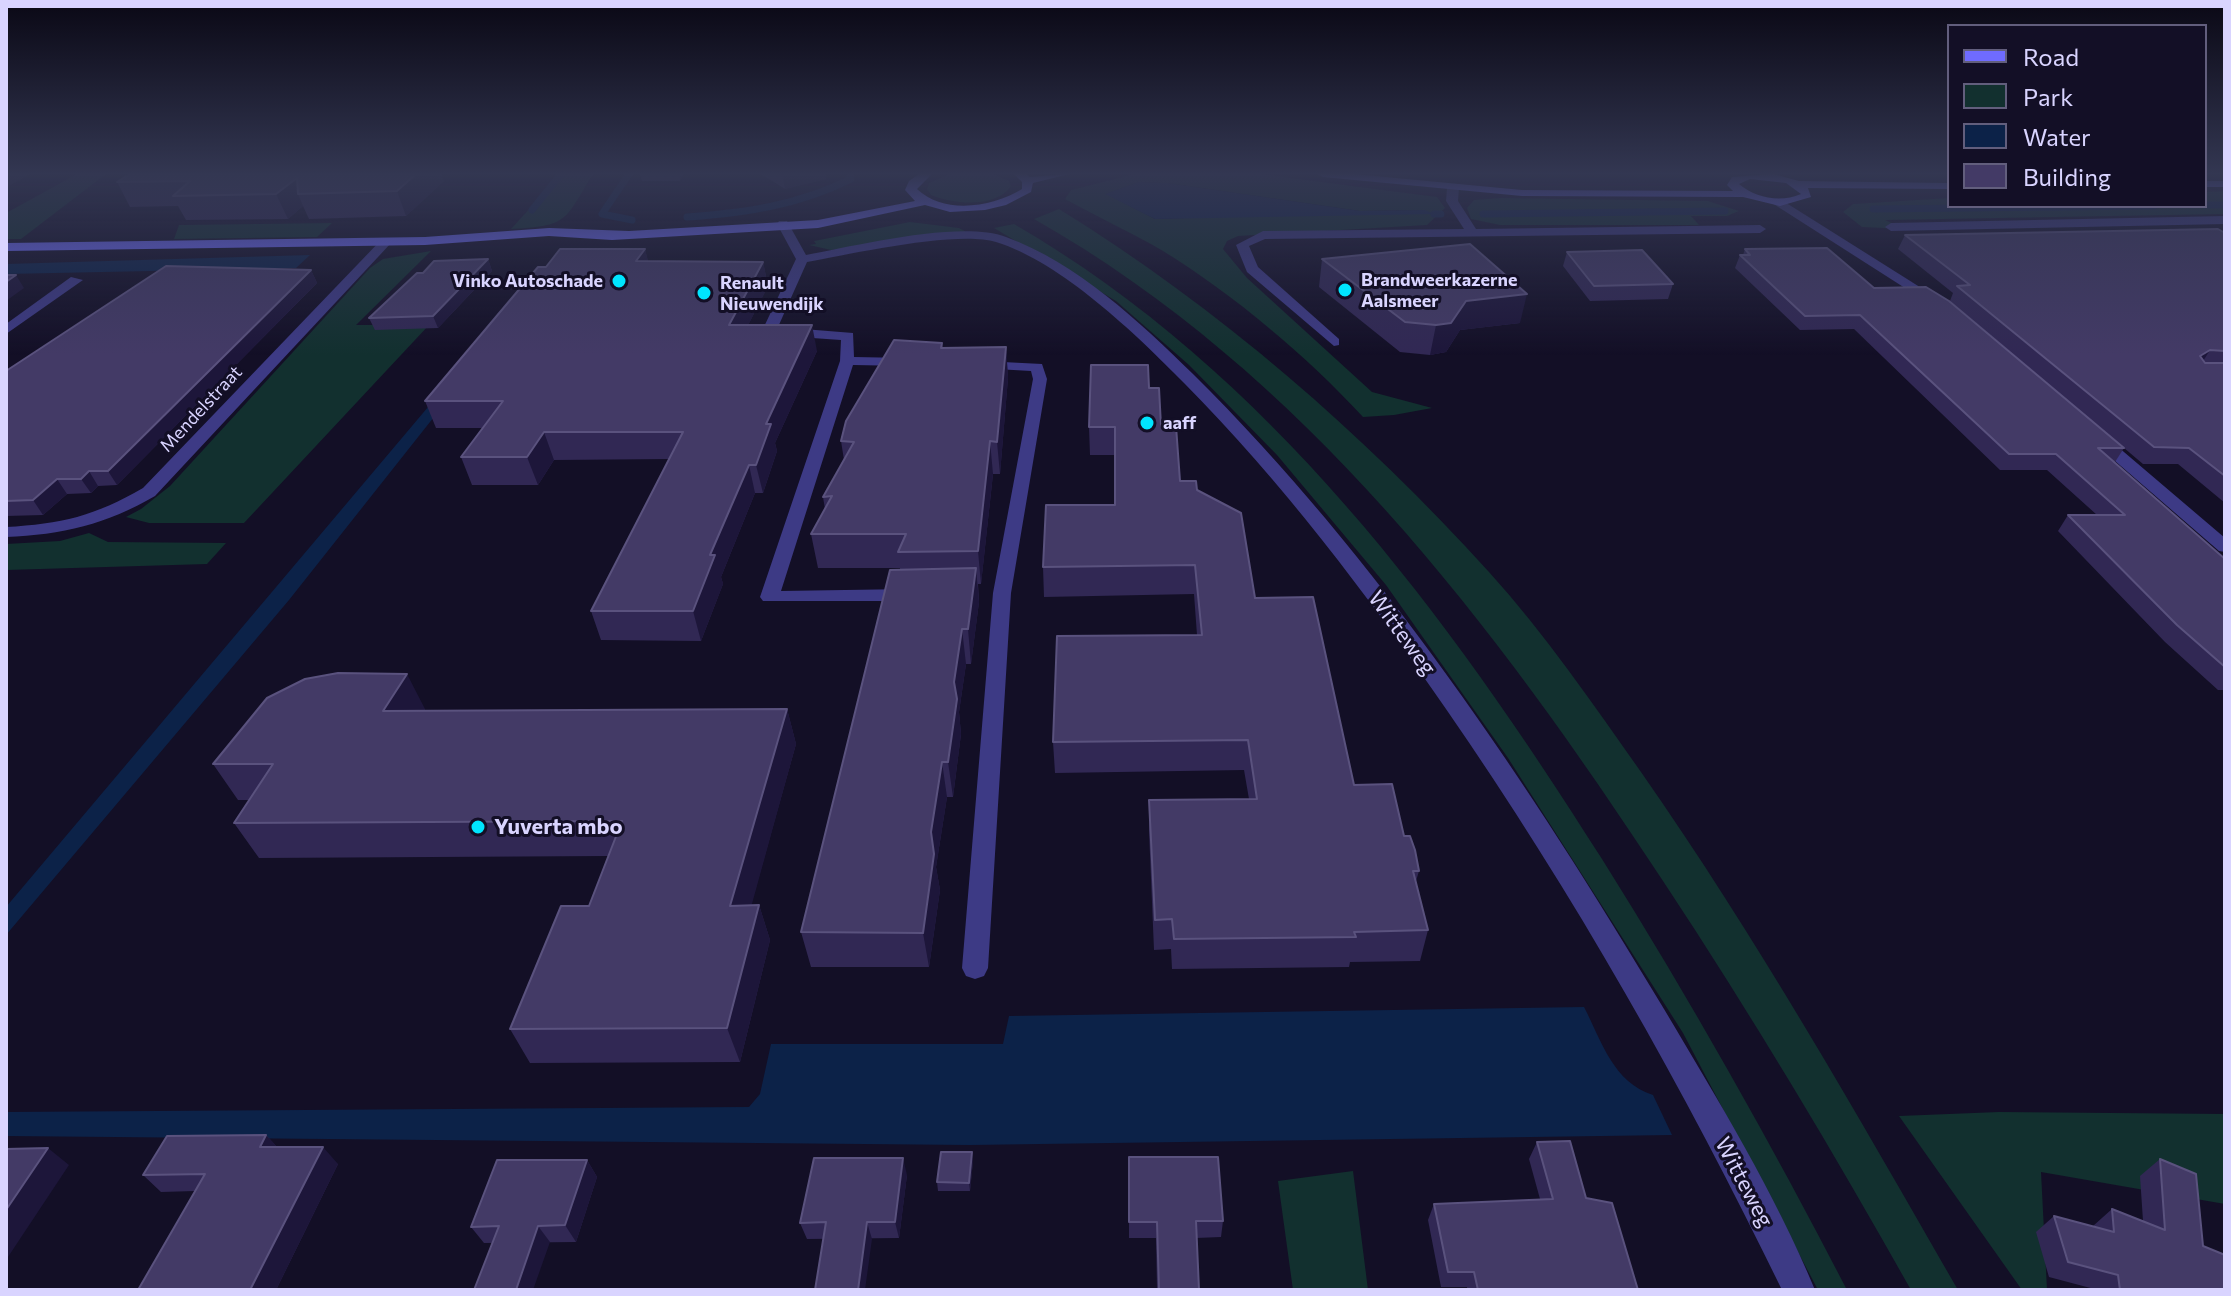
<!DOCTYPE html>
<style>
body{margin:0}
#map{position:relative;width:2231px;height:1296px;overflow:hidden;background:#130f26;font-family:Commissioner,sans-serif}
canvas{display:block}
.frame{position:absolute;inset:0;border:8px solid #d9d4ff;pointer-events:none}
.legend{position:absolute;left:1947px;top:24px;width:260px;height:184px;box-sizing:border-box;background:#130f26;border:2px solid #625e7d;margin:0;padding:10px 14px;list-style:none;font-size:24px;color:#d9d4ff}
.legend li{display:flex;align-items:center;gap:16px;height:40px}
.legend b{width:40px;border:2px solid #625e7d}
</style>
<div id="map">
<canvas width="2231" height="1296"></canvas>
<div class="frame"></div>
<ul class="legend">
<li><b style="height:10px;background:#6f6bff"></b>Road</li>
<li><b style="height:22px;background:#12302f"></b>Park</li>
<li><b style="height:22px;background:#0c2248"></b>Water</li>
<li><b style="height:22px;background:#433a66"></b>Building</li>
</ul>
</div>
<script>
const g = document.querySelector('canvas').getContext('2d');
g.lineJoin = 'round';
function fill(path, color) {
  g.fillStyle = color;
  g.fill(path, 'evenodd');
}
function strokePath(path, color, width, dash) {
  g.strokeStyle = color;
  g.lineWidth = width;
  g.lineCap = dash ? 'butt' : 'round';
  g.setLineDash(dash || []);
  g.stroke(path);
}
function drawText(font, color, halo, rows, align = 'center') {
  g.font = font + ' Commissioner,sans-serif';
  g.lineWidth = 6;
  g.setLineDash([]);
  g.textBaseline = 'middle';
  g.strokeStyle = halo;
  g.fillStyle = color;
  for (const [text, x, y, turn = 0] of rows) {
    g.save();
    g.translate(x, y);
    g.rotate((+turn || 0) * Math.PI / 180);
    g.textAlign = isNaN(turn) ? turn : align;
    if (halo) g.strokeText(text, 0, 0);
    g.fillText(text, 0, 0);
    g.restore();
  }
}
fill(new Path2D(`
 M77,174H106L21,239H6V213Z
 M561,174H593C564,221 569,226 511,229Z
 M950,174H993L1009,181L1011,186C996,209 952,204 931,195L927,189L929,183Z
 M1135,174H1260L1437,197L1445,208L1427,225L1238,236L1227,241L1223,249L1247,278L1372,392L1432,408L1394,415L1363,417C1308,357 1233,294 1163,251C1131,232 1097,217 1065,199L1071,190ZM1139,182L1167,183L1360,211L1425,210L1155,219L1106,194Z
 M2225,191V214L1885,220L1905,229L1862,227L1843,212L1853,204L1949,198V206H2205V192Z
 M1501,198L1708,201L1739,211L1727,216H1691L1699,225H1500L1471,219L1467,208L1474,200Z
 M1059,209C1219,308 1363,433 1489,572C1545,634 1593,704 1641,772C1757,938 1857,1114 1958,1290H1911C1833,1151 1751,1014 1663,881C1496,626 1304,372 1034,219Z
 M910,222L959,228L968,233L831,250L809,245L816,244L814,241Z
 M332,223L317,237L174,239L179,225Z
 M1014,224C1268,371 1448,615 1602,859C1690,999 1771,1143 1847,1290H1818L1683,1033L1508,758L1386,585L1277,455L1189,365L1116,301L994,228Z
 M431,251L356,325H429L244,523H149L126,517L141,509L170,486L370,268L383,259Z
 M89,533L108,542L226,543L207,564L6,570V544L60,541Z
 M1999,1112L2225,1114V1204L2041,1172L2047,1290H2022L1899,1116Z
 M1353,1171L1368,1290H1293L1278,1181Z`), '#12302f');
fill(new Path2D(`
 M1139,182L1167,183L1360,211L1425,210L1434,214L1155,219L1105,194Z
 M567,249L289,600L6,935V907L542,272L560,251Z
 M310,255L296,268L6,274V264Z
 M1584,1007C1602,1042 1613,1082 1653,1095L1672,1135L970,1145L6,1136V1112L749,1107L760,1094L771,1044H1003L1009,1016Z`), '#0c2248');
strokePath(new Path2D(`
 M629,174L602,214L632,220
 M2205,205H2225
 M1873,209L2154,206
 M532,210L561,174
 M1434,214H1441
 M1483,214L1725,211
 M687,217C745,213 799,205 851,179L850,174`), '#0c2248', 7);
fill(new Path2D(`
 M1453,185L1459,188L1458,201L1476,229L1760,225L1766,229L1760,233L1265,239L1249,246L1258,267L1339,339V345L1334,346L1247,272L1236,245L1263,231L1464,229L1446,201L1447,188Z
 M1772,199H1780L1942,301L1930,304L1772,203Z
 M2225,216V224L1891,231L1885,227L1891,223Z
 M779,221H787L806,255C856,246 960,220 1006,237C1077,263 1140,322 1193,374C1378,557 1531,786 1664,1009C1718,1100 1775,1193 1815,1290H1782C1684,1088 1574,894 1446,709C1367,594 1282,482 1184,383C1136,334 1061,262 996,242C958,230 850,254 807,262L778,327L853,333L854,357L907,358L914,362L907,366L853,365L781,591L909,589L918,595L909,601H763L760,597L840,361L841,340L769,335L762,331L796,259L777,224Z
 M382,239L392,242L155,496C107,524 62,535 6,537V527C61,524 95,516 143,488Z
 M71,277L83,280L6,334V324Z
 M983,361L1042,364L1047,379L1011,593L988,968L984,976L975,979L966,976L962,968L993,593L1033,379L1031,371L978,368L976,365Z
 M2098,433L2104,435L2225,538V552L2219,551L2092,441L2090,438Z`), '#3d3a85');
fill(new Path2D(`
 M919,174H932L917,189C944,215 993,207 1022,189V182L1014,174H1026L1030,177L1069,174L1033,183L1031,192L1006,205L985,210L950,212L925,205L818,228L612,240L549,236L425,245L6,251V243L425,237L549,228L629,231L818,220L915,201L905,190L909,181Z
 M1317,174H1354L1522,190L1733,191L1727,185L1732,177L1773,174L1799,181L1949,183V189L1808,188L1811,197L1780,206L1743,197L1522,196L1323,177ZM1750,179L1786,183L1801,194C1780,203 1756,198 1739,184Z
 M2205,181H2225V187H2205Z`), '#6f6bff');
fill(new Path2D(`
 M640,174H684L680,181H642Z
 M761,174H826V179L785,189Z
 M444,181L406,216L309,219L303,206L288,219L186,220L178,206L130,207L117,182Z
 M2225,233V503L2178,464H2143L1950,301L1953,293L1898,249L1905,235Z
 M645,249L648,262H763L768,286L748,325L817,351L775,443L777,451L763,493H755L721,577L723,584L701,641L601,640L591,611L669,459L554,460L538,485H472L461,457L482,428H436L425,401L546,267Z
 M1745,249L1874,288L2124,448L2115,462L2225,559V690H2218L2165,642L2058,531L2068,515H2097L2047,470H2000L1854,329L1800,330L1735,268L1740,255H1743Z
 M1567,252L1673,284L1668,299L1590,301L1563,266Z
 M488,259L492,271L438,328L375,330L369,318L423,273Z
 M1322,259L1520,323L1460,330L1446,352L1430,355L1400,352L1319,287Z
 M311,270L317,283L117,485L98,486L91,493L67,494L43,515L6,516V371Z
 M942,343L943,348L1006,347L1008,378L1000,474H993L981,584H978L979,602L971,664H966L959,712L961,734L953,797H947L936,867L940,890L929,967H811L801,932L900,570V568H818L811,534L825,509L823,497L844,460L841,441Z
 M1149,388L1180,481L1197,490L1354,785L1404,836L1419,871L1416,881L1428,930L1420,961L1350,962L1349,967L1172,969L1171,949L1154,950L1149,831V800L1249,799L1244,770L1055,773L1053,742L1197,635L1194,594L1044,597L1043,567L1115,505V455H1090L1089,427Z
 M425,709L424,711L787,709L796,744L751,905H759L770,940L740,1062L530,1063L510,1029L589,906L608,856L259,858L234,823L249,800H238L213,764Z
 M266,1135L277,1147L338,1164L276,1290H138L195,1191L161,1192L143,1175Z
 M1537,1142L1586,1198L1638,1290H1467V1287H1441L1428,1220L1434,1204L1540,1199L1529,1159Z
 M1129,1157L1223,1221L1221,1237L1196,1238L1199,1290H1157L1156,1238H1129Z
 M2160,1159L2225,1290H2098L2049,1277L2036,1232L2054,1216L2093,1226L2112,1209L2143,1221L2140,1176Z
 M587,1160L597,1177L576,1242L484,1243L471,1227Z
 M973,1161L970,1191H938L937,1182Z
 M907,1175L899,1238L807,1239L800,1223Z`), '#312854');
fill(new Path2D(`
 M6,174H30L6,188Z
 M416,174H441L444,181L406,216L397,191Z
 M678,174H684L680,181Z
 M782,174H826V179L785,189Z
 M297,178L298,194L303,206L288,219L276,194Z
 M645,249L651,273L636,261Z
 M488,259L492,271L438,328L433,316Z
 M763,262L768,286L735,351L729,325Z
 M311,270L317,283L117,485L108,471Z
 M16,275L24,288L6,301V282Z
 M1527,294L1520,323L1460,330L1446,352L1430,355L1436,325L1466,301Z
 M812,325L817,351L775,443L777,451L763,493L756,465L766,424Z
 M1006,347L1008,378L1000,474L997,442Z
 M2210,350L2200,366V356Z
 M544,432L554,460L538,485L527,457Z
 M990,441L993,474L981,584L978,551Z
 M749,465L755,493L721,577L723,584L701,641L693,611L710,555Z
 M89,471L98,486L91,493L81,479Z
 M57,479L67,494L43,515L33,500Z
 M976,568L979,602L971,664L968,629Z
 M962,629L966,664L959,712L961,734L953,797L948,762L954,682Z
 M407,674L425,709L402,746L383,711Z
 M787,709L796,744L742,940L730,906Z
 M942,762L947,797L936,867L940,890L929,967L923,933L931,832Z
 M759,905L770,940L740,1062L727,1028Z
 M266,1135L282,1152L260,1147Z
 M323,1147L338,1164L276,1290H250Z
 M48,1148L69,1165L6,1260V1210Z
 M972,1152L973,1161L970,1191L969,1183Z
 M903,1158L907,1175L899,1238L895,1222Z
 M587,1160L597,1177L576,1242L565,1225Z
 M867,1222L872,1239L865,1290H858Z
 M538,1226L550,1242L533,1290H516Z`), '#1d163a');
const building = new Path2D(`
 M130,174H302L301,175L311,174H416L397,191L298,194L297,178L276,194L173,196L190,181L117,182Z
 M2218,229L2225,233V351L2210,350L2200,356L2205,363H2225V476L2189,448L2154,447L1957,286L1970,285L1905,235Z
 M1470,244L1527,294L1466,301L1451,323L1436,325L1405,322L1322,259Z
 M1827,248L1874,288L1926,287L1949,301L2124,448H2098L2225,559V667L2177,625L2068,515H2125L2056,454H2009L1860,315L1805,316L1740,255H1750L1745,249Z
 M560,249H645L636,261L763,262L729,325H812L766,424H771L756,465H749L710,555H715L693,611H591L683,432H544L527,457H461L503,401H425L538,267H546Z
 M1642,250L1673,284L1594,286L1567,252Z
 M488,259L433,316L369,318L417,273H423L434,261Z
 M166,266L311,270L108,471H89L81,479H57L33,500L6,501V371Z
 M6,275H16L6,282Z
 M894,340L942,343L941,348L1006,347L997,442L990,441L978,551L898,552L906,534H811L832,496L823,497L854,442L841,441L846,421Z
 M1091,365H1148L1149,388H1159L1161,426H1176L1180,481H1196L1197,490L1241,513L1255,598L1313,597L1354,785L1392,784L1404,836H1410L1415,850L1419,871H1413L1428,930L1354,932L1356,937L1174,939L1172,919L1155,920L1149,800L1257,799L1248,740L1053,742L1057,636L1202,635L1195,565L1043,567L1046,505H1115V427H1089Z
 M976,568L968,629H962L954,682L957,699L948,762H942L931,832L934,854L923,933L801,932L890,570Z
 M338,673L407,674L383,711L787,709L730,906L759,905L727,1028L510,1029L561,906H589L622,821L234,823L273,764H213L267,698L305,679Z
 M266,1135L260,1147H323L250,1290H138L205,1174L143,1175L167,1136Z
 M1570,1141L1586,1198L1612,1203L1638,1290H1478L1474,1272H1448L1434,1204L1553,1199L1537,1142Z
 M48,1148L6,1210V1149Z
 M941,1152H972L969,1183L937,1182Z
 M1129,1157H1218L1223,1221H1196L1199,1290H1159L1157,1222H1129Z
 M814,1158H903L895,1222H867L858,1290H815L826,1222L800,1223Z
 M2160,1159L2196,1174L2203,1246L2225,1255V1290H2120L2118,1275L2068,1262L2054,1216L2114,1232L2112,1209L2165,1230Z
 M497,1160H587L565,1225L538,1226L516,1290H474L499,1226L471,1227Z`);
fill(building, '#433a66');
strokePath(building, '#5a527e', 2);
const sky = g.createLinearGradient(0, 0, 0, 355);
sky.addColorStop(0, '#0a0815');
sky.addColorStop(0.49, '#333752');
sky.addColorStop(1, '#33375200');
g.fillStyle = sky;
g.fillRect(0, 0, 2231, 355);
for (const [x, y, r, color] of [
 [619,281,8,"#00e5ff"],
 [1345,290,8,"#00e5ff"],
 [704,293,8,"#00e5ff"],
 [1147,423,8,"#00e5ff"],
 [478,827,8,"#00e5ff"]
]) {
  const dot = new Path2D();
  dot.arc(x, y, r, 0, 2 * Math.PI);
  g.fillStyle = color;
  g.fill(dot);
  strokePath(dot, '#130f26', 3);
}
drawText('bold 18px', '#d9d4ff', '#130f26', [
 ["Brandweerkazerne",1361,280],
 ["Aalsmeer",1361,301],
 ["Vinko Autoschade",603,281,"right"],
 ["Renault",720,283],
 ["Nieuwendijk",720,304],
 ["aaff",1163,423]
], 'left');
drawText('18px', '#d9d4ff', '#130f26', [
 ["Mendelstraat",201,409,-47]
]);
drawText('22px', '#d9d4ff', '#130f26', [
 ["Witteweg",1402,633,54],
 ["Witteweg",1744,1182,62]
]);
drawText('bold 22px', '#d9d4ff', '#130f26', [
 ["Yuverta mbo",494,827]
], 'left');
</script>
